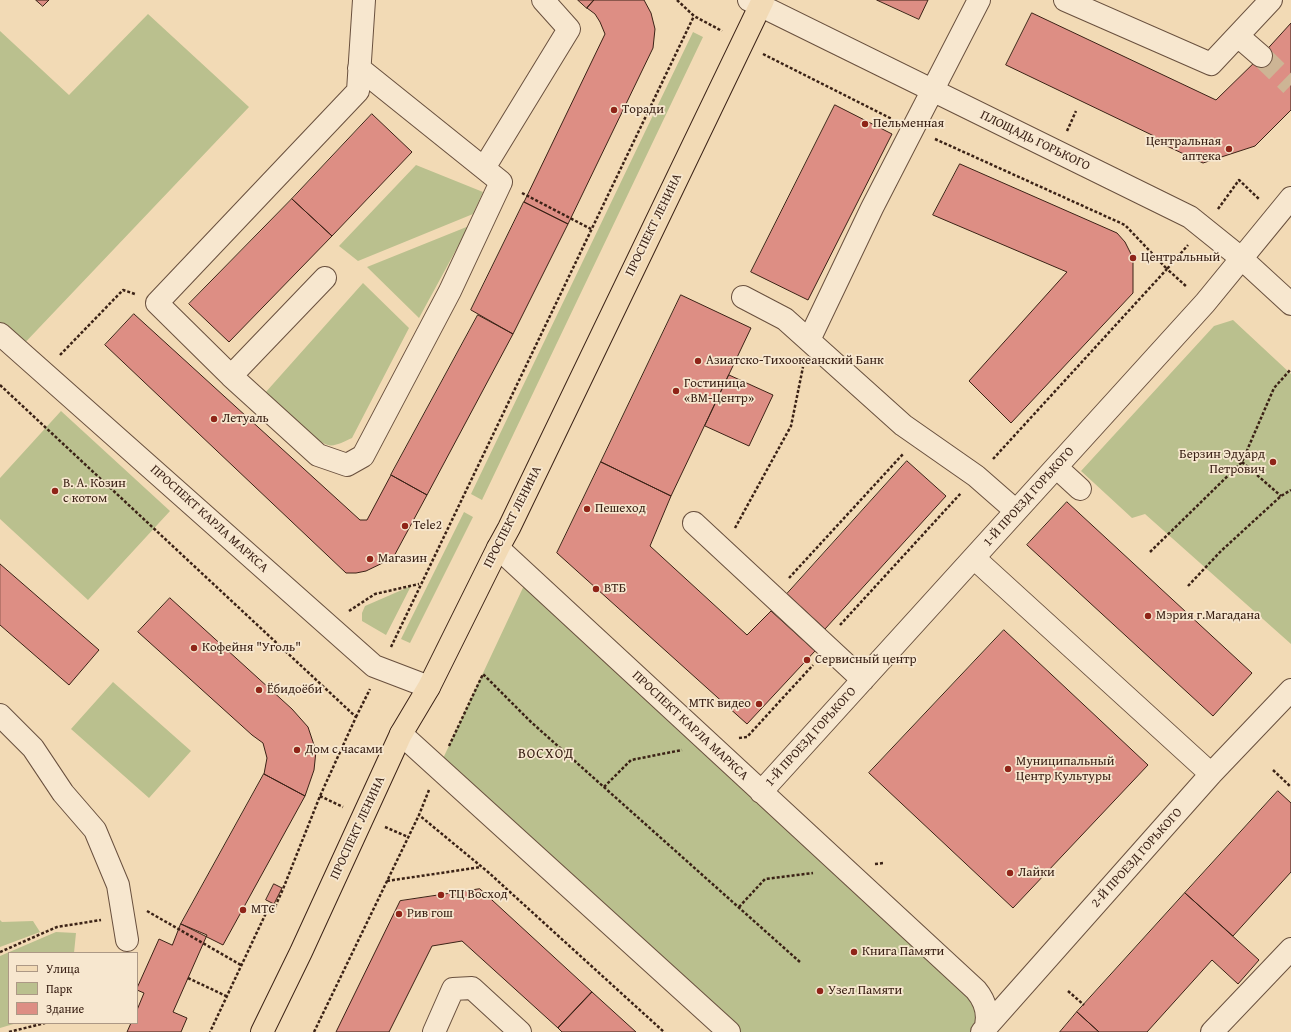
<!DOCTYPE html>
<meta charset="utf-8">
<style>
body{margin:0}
#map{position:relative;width:1291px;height:1032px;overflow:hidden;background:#f2dab5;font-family:"Gentium Book Plus",serif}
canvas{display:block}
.legend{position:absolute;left:8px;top:952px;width:130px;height:72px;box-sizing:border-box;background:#f7e7cf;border:1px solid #ac9885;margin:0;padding:5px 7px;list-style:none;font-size:12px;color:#3b2216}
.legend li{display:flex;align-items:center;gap:8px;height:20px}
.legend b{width:20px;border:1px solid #ac9885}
</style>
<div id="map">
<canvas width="1291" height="1032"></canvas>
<ul class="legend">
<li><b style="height:5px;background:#f2dab5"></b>Улица</li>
<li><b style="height:11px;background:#bac08e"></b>Парк</li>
<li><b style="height:11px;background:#dd8e84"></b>Здание</li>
</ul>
</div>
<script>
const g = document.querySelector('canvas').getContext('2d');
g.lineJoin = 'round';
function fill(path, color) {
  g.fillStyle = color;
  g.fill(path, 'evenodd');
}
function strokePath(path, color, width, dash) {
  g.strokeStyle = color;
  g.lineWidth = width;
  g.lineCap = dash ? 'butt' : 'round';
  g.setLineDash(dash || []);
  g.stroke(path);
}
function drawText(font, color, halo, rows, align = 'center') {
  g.font = font + ' "Gentium Book Plus",serif';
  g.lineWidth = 3.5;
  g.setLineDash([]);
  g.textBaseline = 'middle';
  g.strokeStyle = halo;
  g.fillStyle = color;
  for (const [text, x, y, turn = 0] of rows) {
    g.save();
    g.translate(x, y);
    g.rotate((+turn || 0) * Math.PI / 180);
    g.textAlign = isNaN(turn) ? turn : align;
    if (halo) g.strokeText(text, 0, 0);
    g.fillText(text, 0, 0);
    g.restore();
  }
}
fill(new Path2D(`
 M148,14L249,107L18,350L0,334V31L69,95Z
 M693,32L703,37L482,500L471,494Z
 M416,165L483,192L473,214L358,261L339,246Z
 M469,226L419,318L367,267Z
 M363,283L409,328L352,438C345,441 335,447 328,445C314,442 277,404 265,393Z
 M1233,320L1291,374V644L1145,514L1132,518L1081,471L1214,326Z
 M61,411L170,511L88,600L0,519V478Z
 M464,512L473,517L410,643L401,639Z
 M528,577L976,990L982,1032H729L439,767Z
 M411,586L386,635L362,621V613L365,606Z
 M113,682L191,751L149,798L71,729Z
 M0,920L2,922L33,921L40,932L0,947Z
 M56,932L76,933L74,953H9V1023H17L0,1028V956Z`), '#bac08e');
const building = new Path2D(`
 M36,0H49L43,6Z
 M578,0H594L587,8Z
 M594,0H644L651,13L655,29L653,48L568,224L524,202L605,34L600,22L595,14L587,8Z
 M877,0H928L919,19Z
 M1032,13L1216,100L1261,56L1291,23V110L1255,146L1203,163L1152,139L1154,136L1006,65Z
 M835,105L892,134L808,300L751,272Z
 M372,114L412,152L332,236L292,199Z
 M960,164L1117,233L1125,242L1133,258V293L1011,423L969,381L1067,272L933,215Z
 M292,199L332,236L229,342L189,304Z
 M524,202L568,224L513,334L471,310Z
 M681,295L751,328L671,496L601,462Z
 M134,314L360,520H367L391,475L427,495L393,558L366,571L356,573H346L105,345Z
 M478,315L513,334L427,495L391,475Z
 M729,375L773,395L749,446L705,426Z
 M907,461L946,496L825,629L787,594Z
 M601,462L671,496L650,546L747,635L771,611L815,651L747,724L557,553Z
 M1067,502L1252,673L1213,716L1027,545Z
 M0,564L99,650L69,685L0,625Z
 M170,598L292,709L308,727L316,751L314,770L305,796L264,774L267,758L263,743L252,735L138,632Z
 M1004,630L1148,765L1013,908L869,773Z
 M264,774L305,796L223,945L181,924Z
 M1278,791L1291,803V872L1233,936L1185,893Z
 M274,884L282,888L274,904L266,900Z
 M480,889L592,992L558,1028L462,941L432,946L389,1032H336L400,901Z
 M1185,893L1259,960L1238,984L1212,960L1147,1032H1099L1077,1012Z
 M181,924L207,935L173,1012L187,1018L181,1032H127L131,1023H137V1010L144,993L137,990V988L159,939L172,945Z
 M592,992L636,1032H562L558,1028Z
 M1077,1012L1099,1032H1060Z`);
fill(building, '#dd8e84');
strokePath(building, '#3b2216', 1);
strokePath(new Path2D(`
 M1261,56L1291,85`), '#cdb595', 22, [22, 11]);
const minor = new Path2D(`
 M749,0L1190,217L1241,258L1291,304
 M1065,0L1211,64L1271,0
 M1238,36L1261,56
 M484,168L569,29L543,0
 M325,278L231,376L318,455L347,465L363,456L450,291L501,182L359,68
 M743,297L785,319L903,425L976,476L1016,511
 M0,334L374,666L429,687
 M809,340L872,208L979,0
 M231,376L157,303L358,91L364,0
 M1056,467L1080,489
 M694,523L863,680
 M498,548L976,990C986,1002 990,1017 984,1032
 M974,558L1211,774
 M0,715L33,748L63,793L95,830L118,885L127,940
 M401,734L729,1032
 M761,792L1205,303L1291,198
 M434,1032L453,989L472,988L520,1032
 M982,1032L1211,774L1291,690
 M1212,1032L1291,949`);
const major = new Path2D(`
 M262,1032L301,952L401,734L429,687L498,548L509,528L763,0`);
strokePath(minor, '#69503e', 24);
strokePath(major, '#3b2216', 24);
strokePath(new Path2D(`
 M677,0L694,16L722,31
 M763,54L892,119
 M1067,131L1076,111
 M935,139L1125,225L1167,269L1188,245
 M522,193L591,229
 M1218,209L1239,180L1260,200
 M60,355L123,290L135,294
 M0,385L356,717L320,796L283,889L275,907L266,913L210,1032
 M993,459L1167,269L1187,287
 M1242,462L1281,496
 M735,528L791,426L803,367
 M1150,552L1242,462L1274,388L1291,369
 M789,578L903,454
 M1188,586L1221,551L1281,496L1291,490
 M349,611L375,594L419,584
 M840,625L961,493
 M391,647L694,16
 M356,717L370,689
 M739,738L747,737L813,665
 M449,746L483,674L531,722L801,963
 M1273,770L1291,787
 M604,787L631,760L682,750
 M429,790L419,815L488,872L664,1032
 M320,796L343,807
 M385,827L408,837
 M875,864L884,863
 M387,881L481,867
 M739,907L765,879L813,873
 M147,911L241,965
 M0,952L57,927L101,920
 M188,978L226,996
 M1068,991L1084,1005
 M9,1032L45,1023
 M314,1032L419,815`), '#3b2216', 2.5, [3, 2]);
strokePath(minor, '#f7e7cf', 22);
strokePath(major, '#f2dab5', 22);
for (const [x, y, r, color] of [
 [614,110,4,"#8f2418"],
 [865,124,4,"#8f2418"],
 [1229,149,4,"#8f2418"],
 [1133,258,4,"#8f2418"],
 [698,361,4,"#8f2418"],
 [676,391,4,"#8f2418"],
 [214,419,4,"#8f2418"],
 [1273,462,4,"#8f2418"],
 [55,491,4,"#8f2418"],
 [587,509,4,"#8f2418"],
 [405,526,4,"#8f2418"],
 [370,559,4,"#8f2418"],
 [596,589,4,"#8f2418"],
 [1148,616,4,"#8f2418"],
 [194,648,4,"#8f2418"],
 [807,660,4,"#8f2418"],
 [259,690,4,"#8f2418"],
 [759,704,4,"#8f2418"],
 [297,750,4,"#8f2418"],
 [1008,769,4,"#8f2418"],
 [1010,873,4,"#8f2418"],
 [441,895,4,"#8f2418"],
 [243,910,4,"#8f2418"],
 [399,914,4,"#8f2418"],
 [854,952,4,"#8f2418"],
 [820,991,4,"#8f2418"]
]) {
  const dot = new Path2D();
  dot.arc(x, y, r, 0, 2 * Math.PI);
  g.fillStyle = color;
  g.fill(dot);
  strokePath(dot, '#f7e7cf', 1.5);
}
drawText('13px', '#3b2216', '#f7e7cf', [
 ["Торади",622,110],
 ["Пельменная",873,124],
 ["Центральная",1221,142,"right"],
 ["аптека",1221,157,"right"],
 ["Центральный",1141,258],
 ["Азиатско-Тихоокеанский Банк",706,361],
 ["Гостиница",684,384],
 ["«ВМ-Центр»",684,399],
 ["Летуаль",222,419],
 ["Берзин Эдуард",1265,455,"right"],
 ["Петрович",1265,470,"right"],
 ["В. А. Козин",63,484],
 ["с котом",63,499],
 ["Пешеход",595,509],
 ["Tele2",413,526],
 ["Магазин",378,559],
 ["ВТБ",604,589],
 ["Мэрия г.Магадана",1156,616],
 ["Кофейня \"Уголь\"",202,648],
 ["Сервисный центр",815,660],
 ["Ёбидоёби",267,690],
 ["МТК видео",751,704,"right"],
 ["Дом с часами",305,750],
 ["Муниципальный",1016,762],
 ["Центр Культуры",1016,777],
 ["Лайки",1018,873],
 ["ТЦ Восход",449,895],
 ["МТС",251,910],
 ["Рив гош",407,914],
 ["Книга Памяти",862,952],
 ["Узел Памяти",828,991]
], 'left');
drawText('13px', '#3b2216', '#f7e7cf', [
 ["ПЛОЩАДЬ ГОРЬКОГО",1035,141,26],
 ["ПРОСПЕКТ ЛЕНИНА",654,225,-64],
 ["1-Й ПРОЕЗД ГОРЬКОГО",1029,497,-48],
 ["ПРОСПЕКТ ЛЕНИНА",513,517,-63],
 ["ПРОСПЕКТ КАРЛА МАРКСА",209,519,42],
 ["ПРОСПЕКТ КАРЛА МАРКСА",690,726,43],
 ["1-Й ПРОЕЗД ГОРЬКОГО",811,737,-48],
 ["ПРОСПЕКТ ЛЕНИНА",358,828,-65],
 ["2-Й ПРОЕЗД ГОРЬКОГО",1137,858,-48]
]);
g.letterSpacing = '1px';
drawText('14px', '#3b2216', '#f7e7cf', [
 ["ВОСХОД",546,754]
]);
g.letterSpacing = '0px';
</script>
